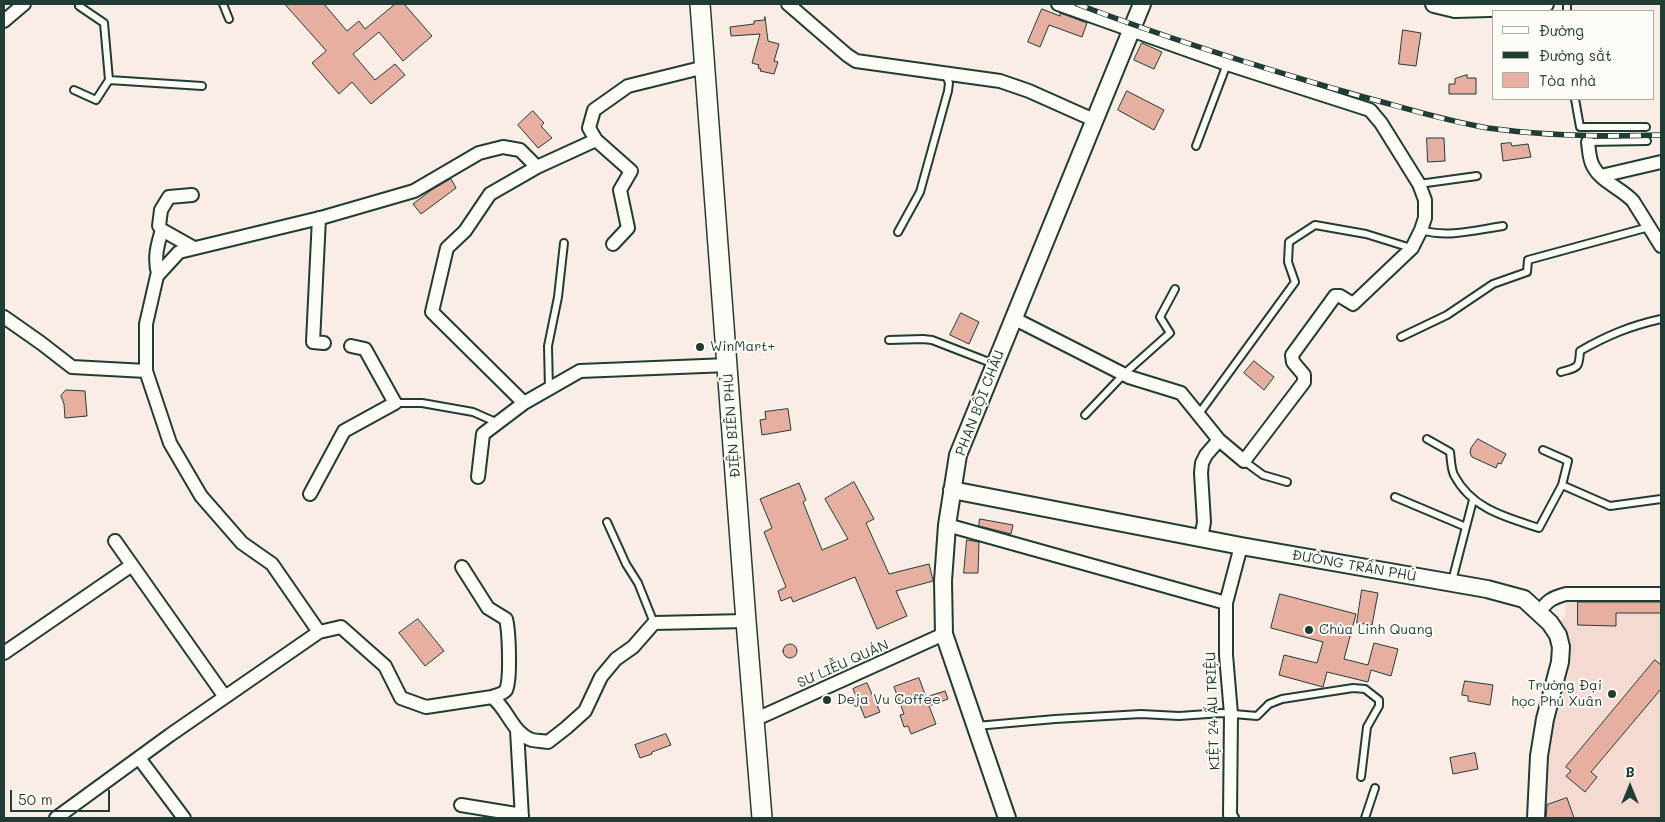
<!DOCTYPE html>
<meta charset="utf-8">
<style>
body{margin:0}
#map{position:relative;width:1665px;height:822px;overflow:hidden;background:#f9ede5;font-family:Mali,sans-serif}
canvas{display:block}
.frame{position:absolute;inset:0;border:5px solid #1f3d34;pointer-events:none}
.legend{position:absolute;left:1492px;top:10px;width:162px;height:90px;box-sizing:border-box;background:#fdfcf7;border:1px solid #a4b0a9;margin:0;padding:6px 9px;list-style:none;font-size:15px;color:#1f3d34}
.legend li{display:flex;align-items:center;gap:10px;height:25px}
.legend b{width:25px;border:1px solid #a4b0a9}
.north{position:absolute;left:1605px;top:762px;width:50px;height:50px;-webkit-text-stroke:4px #fdfcf7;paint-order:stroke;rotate:0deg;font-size:14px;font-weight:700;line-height:20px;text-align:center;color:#1f3d34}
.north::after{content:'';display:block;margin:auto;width:18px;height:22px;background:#1f3d34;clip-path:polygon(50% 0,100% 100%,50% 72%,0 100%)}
.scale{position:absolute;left:10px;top:790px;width:100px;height:22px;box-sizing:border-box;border:2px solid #1f3d34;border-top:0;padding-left:6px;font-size:15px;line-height:18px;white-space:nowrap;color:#1f3d34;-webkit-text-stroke:4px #fdfcf7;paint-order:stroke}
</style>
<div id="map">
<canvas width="1665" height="822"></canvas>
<div class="frame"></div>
<ul class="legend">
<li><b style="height:6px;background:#fdfcf7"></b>Đường</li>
<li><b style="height:6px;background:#1f3d34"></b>Đường sắt</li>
<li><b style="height:14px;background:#e7af9f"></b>Tòa nhà</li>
</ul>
<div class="north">B</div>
<div class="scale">50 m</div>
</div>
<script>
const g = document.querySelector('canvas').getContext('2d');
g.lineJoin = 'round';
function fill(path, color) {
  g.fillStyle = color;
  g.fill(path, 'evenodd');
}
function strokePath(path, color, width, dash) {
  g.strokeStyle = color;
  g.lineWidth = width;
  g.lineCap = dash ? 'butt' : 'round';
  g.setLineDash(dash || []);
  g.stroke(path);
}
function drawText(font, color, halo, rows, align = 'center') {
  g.font = font + ' Mali,sans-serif';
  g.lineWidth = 4;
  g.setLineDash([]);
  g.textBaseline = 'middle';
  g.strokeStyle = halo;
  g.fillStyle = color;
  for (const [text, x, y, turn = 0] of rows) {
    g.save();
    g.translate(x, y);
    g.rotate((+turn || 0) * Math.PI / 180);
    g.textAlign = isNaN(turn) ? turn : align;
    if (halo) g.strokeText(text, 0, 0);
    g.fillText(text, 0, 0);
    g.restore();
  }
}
fill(new Path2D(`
 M1661,597V818H1542L1546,760L1550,730L1567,677L1570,653L1567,639L1558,623L1566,615L1565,598Z`), '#f4dad0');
const building = new Path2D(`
 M285,4H324L347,31L359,21L365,29L395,4H404L432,36L403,61L379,32L353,54L375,80L395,64L405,75L371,104L352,82L339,94L312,63L326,51Z
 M1042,9L1060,16V13L1087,23L1082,37L1049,25L1040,47L1028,42Z
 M765,17L768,41L779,44L774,61L778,62L774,74L760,71L761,69L758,68L759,65L752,63L760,34L731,36L730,27L754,24V21L764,20Z
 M1403,30L1421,33L1416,66L1399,64Z
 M1142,43L1162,52L1154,69L1134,60Z
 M1467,75V78H1476V94H1449V84H1455V79Z
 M1127,91L1164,110L1154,130L1118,110Z
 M533,111L544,123L541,126L552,138L538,148L518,125Z
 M1427,138H1444L1445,161L1428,162Z
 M1511,143L1512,146L1528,144L1531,157L1503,161L1501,144Z
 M451,179L456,188L421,214L413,204L430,191Z
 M961,313L979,322L969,344L950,335Z
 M1254,361L1274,377L1264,390L1244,373Z
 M66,390L85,391L87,416L65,418L64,404L61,396Z
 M788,409L791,430L762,435L760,420L766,419L765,412Z
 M1478,439L1506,454L1501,464L1498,463L1496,468L1472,457L1470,453L1471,448Z
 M854,482L874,519L866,523L889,574L929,564L933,580V581L896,591L907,616L877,629L855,577L793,602L791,597L781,601L778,591L786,587L764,532L772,528L760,499L799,483L806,500L803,502L822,550L848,539L825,499Z
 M980,519L1013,525L1011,534L979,526Z
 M967,540L979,542L978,573H964Z
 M1362,590L1378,593L1372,625L1357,623Z
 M1280,594L1356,614L1344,659L1368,665L1374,643L1398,649L1391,676L1371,670L1368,682L1327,672L1323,687L1279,675L1284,655L1317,663L1323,642L1271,628Z
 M1578,602H1661V613H1616V626L1578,625Z
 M418,619L444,651L425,666L399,633Z
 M783 651a7 7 0 1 1 14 0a7 7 0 1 1-14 0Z
 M1655,660L1661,665V689L1591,772L1597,777L1585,792L1566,776L1571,771L1566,767Z
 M919,678L926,697L945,691L948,699L929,706L936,724L911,734L908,726L904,727L900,715L904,714L894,687Z
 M1465,681L1493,685L1490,705L1468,701V696L1462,695Z
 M867,683L880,712L865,718L853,689Z
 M666,734L671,745L652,752V754L640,758L635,745Z
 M1475,753L1478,769L1453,774L1450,758Z
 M1567,798L1574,818H1546L1547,805Z`);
fill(building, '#e7af9f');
strokePath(building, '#1f3d34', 1);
const service = new Path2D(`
 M80,4L79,6L104,23L109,80
 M223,4L229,19
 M1567,4V11
 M74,90L96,100L109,80L202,86
 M1575,99L1580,127H1646
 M1588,142L1647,141
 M1196,146L1227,64
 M1419,184L1477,176
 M1421,230C1448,238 1476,230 1503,226
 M898,232L920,192L948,91L949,83L945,73
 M1401,337L1447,315L1493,284L1527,272L1528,260L1649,227
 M889,340L923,339L932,340L994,364
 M1561,372C1578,367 1579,369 1580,351C1608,335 1630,326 1661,319
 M549,389L548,346L558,297L564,243
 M395,403H422L473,412L498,423
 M1085,415L1124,374L1170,333L1160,317L1175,289
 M1198,415L1295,282L1288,262L1289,242L1315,225L1366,234L1411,248
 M1427,439L1450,452C1451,459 1451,469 1454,475C1472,509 1505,517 1539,528L1562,485L1568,461L1543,450
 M1244,461L1263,475L1287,482
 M1562,485L1610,506L1661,499
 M1395,497L1466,527
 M607,522L626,564L638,583L654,623
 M1452,581L1473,500
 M976,726L1055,719L1141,714L1179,716L1222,713L1257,716L1269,704L1282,699L1353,688L1365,689L1379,700V706L1367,727L1361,777
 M1365,818L1375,788`);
const minor = new Path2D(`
 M788,4L847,55L856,61L1000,81L1029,91L1094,120
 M4,21L24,4
 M596,140L631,171L620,190L628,228L613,244
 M1588,142C1589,149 1589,159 1593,166C1601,182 1621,188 1633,201L1661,246
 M1601,176L1661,162
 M192,195L169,197L161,210L159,226L162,230L194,248
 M319,218L313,342L324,343
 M158,274C154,258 157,246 162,230
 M4,317L41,343L72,367L146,371V324L157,276L179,252L324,217L414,191L479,153L503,147L520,150L537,167L596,140L589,128L594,110L628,86L705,67
 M1013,318L1129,377L1181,393L1219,440L1244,461L1304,382V375L1293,362L1292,355L1335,296H1340L1353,304L1412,248L1421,230L1425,218V200L1419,184L1381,123L1370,110L1227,64L1058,4
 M146,371L170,443L201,496L242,543L272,564L319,632
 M524,403L432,312L447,248L465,231L490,194L537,167
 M478,477L483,434L524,403L580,371L728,365
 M310,494L344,431L395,403L365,349L351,346
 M947,525L1226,603L1241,546
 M1201,538L1204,522L1201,473L1202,463L1206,455L1219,440
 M115,541L225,697
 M462,567L488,608L506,619C509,631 511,679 506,690C503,694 497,695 492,697
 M1226,603V655L1231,714L1230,815L1232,818
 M1539,613C1547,601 1551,598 1566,594H1661
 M4,653L132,565
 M754,720L944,634
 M517,730L522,818
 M139,758L184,818
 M461,805L522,815
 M56,818L170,735L319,632L341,627L385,666L401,698L426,707L492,697C508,709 512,733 532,740C537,741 543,741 548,742L566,728L585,711L601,677L616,659L633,647L654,623L746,621`);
const tertiary = new Path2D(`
 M1434,4L1455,9L1523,7L1545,4
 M952,490L1241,546L1487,589L1524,599L1550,623L1558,635L1561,647L1560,662L1545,719L1539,756L1536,818
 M1007,818L944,634L943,581L947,525L958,455L1142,4`);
const secondary = new Path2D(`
 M700,4L746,621L762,818`);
strokePath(service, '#1f3d34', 10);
strokePath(minor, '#1f3d34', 16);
strokePath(tertiary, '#1f3d34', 20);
strokePath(secondary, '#1f3d34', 22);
strokePath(service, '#fdfcf7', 6);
strokePath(minor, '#fdfcf7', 12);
strokePath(tertiary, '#fdfcf7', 16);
strokePath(secondary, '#fdfcf7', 19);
const rail = new Path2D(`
 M1077,4C1169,39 1265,69 1360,96C1402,107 1445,121 1488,128C1546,136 1603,137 1661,135`);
strokePath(rail, '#1f3d34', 5.5);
strokePath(rail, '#fdfcf7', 4, [11]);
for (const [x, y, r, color] of [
 [700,347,5,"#1f3d34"],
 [1309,630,5,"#1f3d34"],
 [1612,694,5,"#1f3d34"],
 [827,700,5,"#1f3d34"]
]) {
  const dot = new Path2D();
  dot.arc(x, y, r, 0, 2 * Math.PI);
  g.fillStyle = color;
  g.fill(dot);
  strokePath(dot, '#fdfcf7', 2);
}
drawText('14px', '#1f3d34', '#fdfcf7', [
 ["WinMart+",710,347],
 ["Chùa Linh Quang",1319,630],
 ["Trường Đại",1602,686,"right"],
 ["học Phú Xuân",1602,702,"right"],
 ["Deja Vu Coffee",837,700]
], 'left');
drawText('14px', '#1f3d34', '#fdfcf7', [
 ["PHAN BỘI CHÂU",980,403,-69],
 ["ĐIỆN BIÊN PHỦ",732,426,-94],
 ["ĐƯỜNG TRẦN PHÚ",1354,566,10],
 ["SƯ LIỄU QUÁN",843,664,-24],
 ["KIỆT 24 ẤU TRIỆU",1213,711,-92]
]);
</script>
